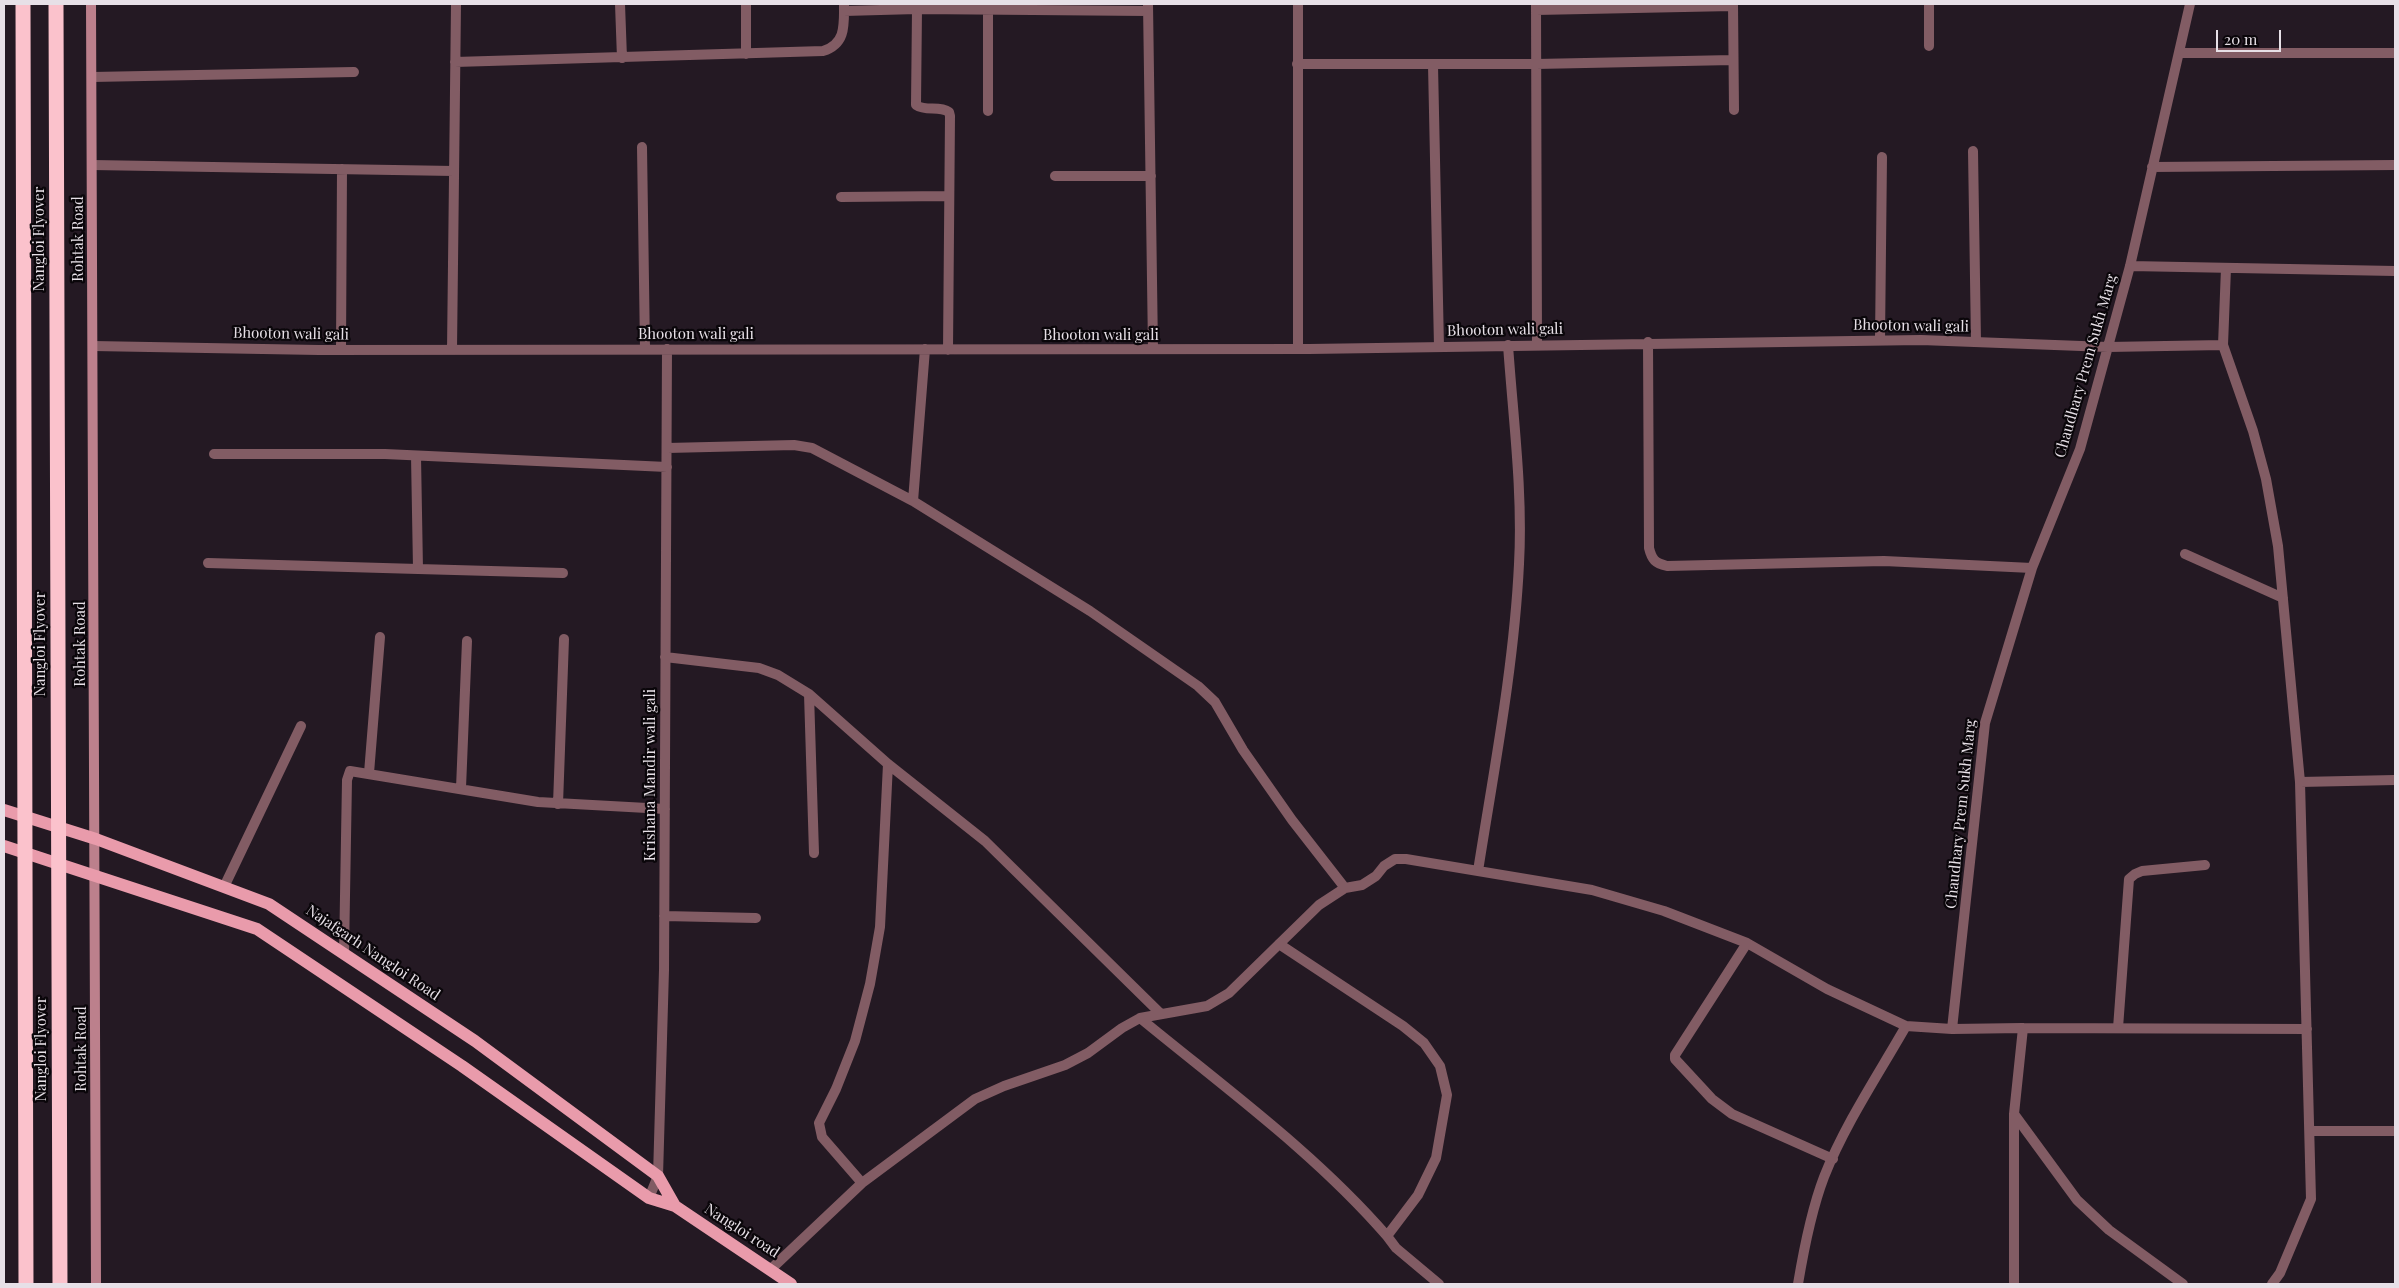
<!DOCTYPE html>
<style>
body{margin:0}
#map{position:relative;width:2399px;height:1288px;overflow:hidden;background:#241923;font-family:"Playfair Display",serif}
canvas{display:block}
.frame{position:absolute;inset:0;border:5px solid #e7e0e7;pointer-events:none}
.scale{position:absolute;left:2216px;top:30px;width:65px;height:22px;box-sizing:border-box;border:2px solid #e7e0e7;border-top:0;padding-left:6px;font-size:15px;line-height:18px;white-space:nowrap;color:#e7e0e7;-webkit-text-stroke:4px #0a060a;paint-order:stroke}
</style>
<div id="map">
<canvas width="2399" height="1288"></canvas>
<div class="frame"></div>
<div class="scale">20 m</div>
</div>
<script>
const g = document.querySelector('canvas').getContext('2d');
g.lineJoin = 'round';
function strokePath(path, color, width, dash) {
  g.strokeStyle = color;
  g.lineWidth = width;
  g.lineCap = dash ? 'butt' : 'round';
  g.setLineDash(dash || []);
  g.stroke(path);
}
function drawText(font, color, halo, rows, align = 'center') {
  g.font = font + ' "Playfair Display",serif';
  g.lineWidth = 4.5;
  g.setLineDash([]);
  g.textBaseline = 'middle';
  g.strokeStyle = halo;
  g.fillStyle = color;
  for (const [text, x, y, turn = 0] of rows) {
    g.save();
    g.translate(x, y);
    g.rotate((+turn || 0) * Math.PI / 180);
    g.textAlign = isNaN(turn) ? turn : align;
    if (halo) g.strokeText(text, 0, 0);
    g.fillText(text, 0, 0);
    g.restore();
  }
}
strokePath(new Path2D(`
 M2118,1028L2129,879L2135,874L2142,871L2205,865`), '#825c64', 10);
strokePath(new Path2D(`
 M620,4L622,58
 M746,4V54
 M1148,4L1153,349
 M1298,4V349
 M1536,4L1537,345
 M1733,4L1734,110
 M1929,4V46
 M917,9L916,105C926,112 939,105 949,112L950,116L948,350
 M1536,10L1733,6
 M844,11L917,9L1148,11
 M2179,53H2395
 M455,62L823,51C846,44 844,25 844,4
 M1297,64H1536L1733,60
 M1433,65L1439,347
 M92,77L354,72
 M988,111V5
 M642,147L645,349
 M1973,151L1976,342
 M92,165L454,171
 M2152,167L2395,165
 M1055,176H1151
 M841,197L949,196
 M2130,266L2395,271
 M1880,340L1882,157
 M1648,342L1649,548C1652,560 1655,563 1667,566L1884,561L2032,568
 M2223,345L2226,268
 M93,346L319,350L1309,349L1921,340L2108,347L2223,345L2253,431L2266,479L2278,546L2300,782L2311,1199L2280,1273L2272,1284
 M341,350L342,169
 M452,350L456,4
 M667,448L794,445L812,448L913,501L1090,611L1198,686L1215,702L1243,750L1292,820L1345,888
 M214,454H385L667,467
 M913,501L925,349
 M2185,554L2283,598
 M208,563L418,569L416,456
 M418,569L563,573
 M665,657L759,668L778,675L809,694L888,764L985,841L1161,1014
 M809,694L814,853
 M369,773L380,637
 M2300,782L2395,780
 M461,788L467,641
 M558,804L564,639
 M1478,871C1494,769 1514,667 1519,564C1523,492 1513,417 1508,345
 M224,887L301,726
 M664,916L756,918
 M1747,943L1675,1055V1059L1712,1099L1732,1114L1833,1159
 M344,954L347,780L350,771L538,802L665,809
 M1140,1018C1225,1088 1315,1153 1387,1236L1418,1195L1436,1158L1447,1095L1440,1066L1424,1043L1403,1026L1279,944
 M2023,1028L2307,1029
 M2014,1114L2077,1200L2109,1230L2183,1284
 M2310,1131H2395
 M862,1183L822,1137L819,1123L836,1089L855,1041L870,984L880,927L888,764
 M649,1198L658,1176L664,970L667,349
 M1387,1236L1396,1248L1439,1284
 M771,1269L862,1183L975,1099L1004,1086L1065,1065L1088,1053L1122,1028L1140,1018L1207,1006L1229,993L1319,905L1345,888L1362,885L1376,876L1384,866L1395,859H1406L1592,890L1664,911L1747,943L1827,989L1906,1026L1952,1029
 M1798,1284C1804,1248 1811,1211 1824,1177C1845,1124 1878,1075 1906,1026
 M2014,1284V1114L2023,1028L1952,1029L1985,723L2032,568L2080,449L2130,266L2190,4`), '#825c64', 10);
strokePath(new Path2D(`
 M91,4L96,1284`), '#bc808c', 10);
strokePath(new Path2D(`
 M4,810L96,839L269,904L475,1041L658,1176L675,1206
 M4,846L257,929L462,1066L649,1198L675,1206L791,1284`), '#e99bab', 12);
strokePath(new Path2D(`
 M23,4L26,1284
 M56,4L60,1284`), '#fbc2cc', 15);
drawText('15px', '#e7e0e7', '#0a060a', [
 ["Nangloi Flyover",39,239,-90],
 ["Rohtak Road",78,239,-90],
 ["Bhooton wali gali",1911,326,1],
 ["Bhooton wali gali",1505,330,-1],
 ["Bhooton wali gali",291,334,1],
 ["Bhooton wali gali",696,334],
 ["Bhooton wali gali",1101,335],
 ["Chaudhary Prem Sukh Marg",2086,366,-74],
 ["Nangloi Flyover",40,644,-90],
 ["Rohtak Road",80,644,-90],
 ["Krishana Mandir wali gali",650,775,-90],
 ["Chaudhary Prem Sukh Marg",1961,814,-84],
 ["Najafgarh Nangloi Road",373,953,34],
 ["Nangloi Flyover",41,1049,-90],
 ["Rohtak Road",81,1049,-90],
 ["Nangloi road",742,1231,33]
]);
</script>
